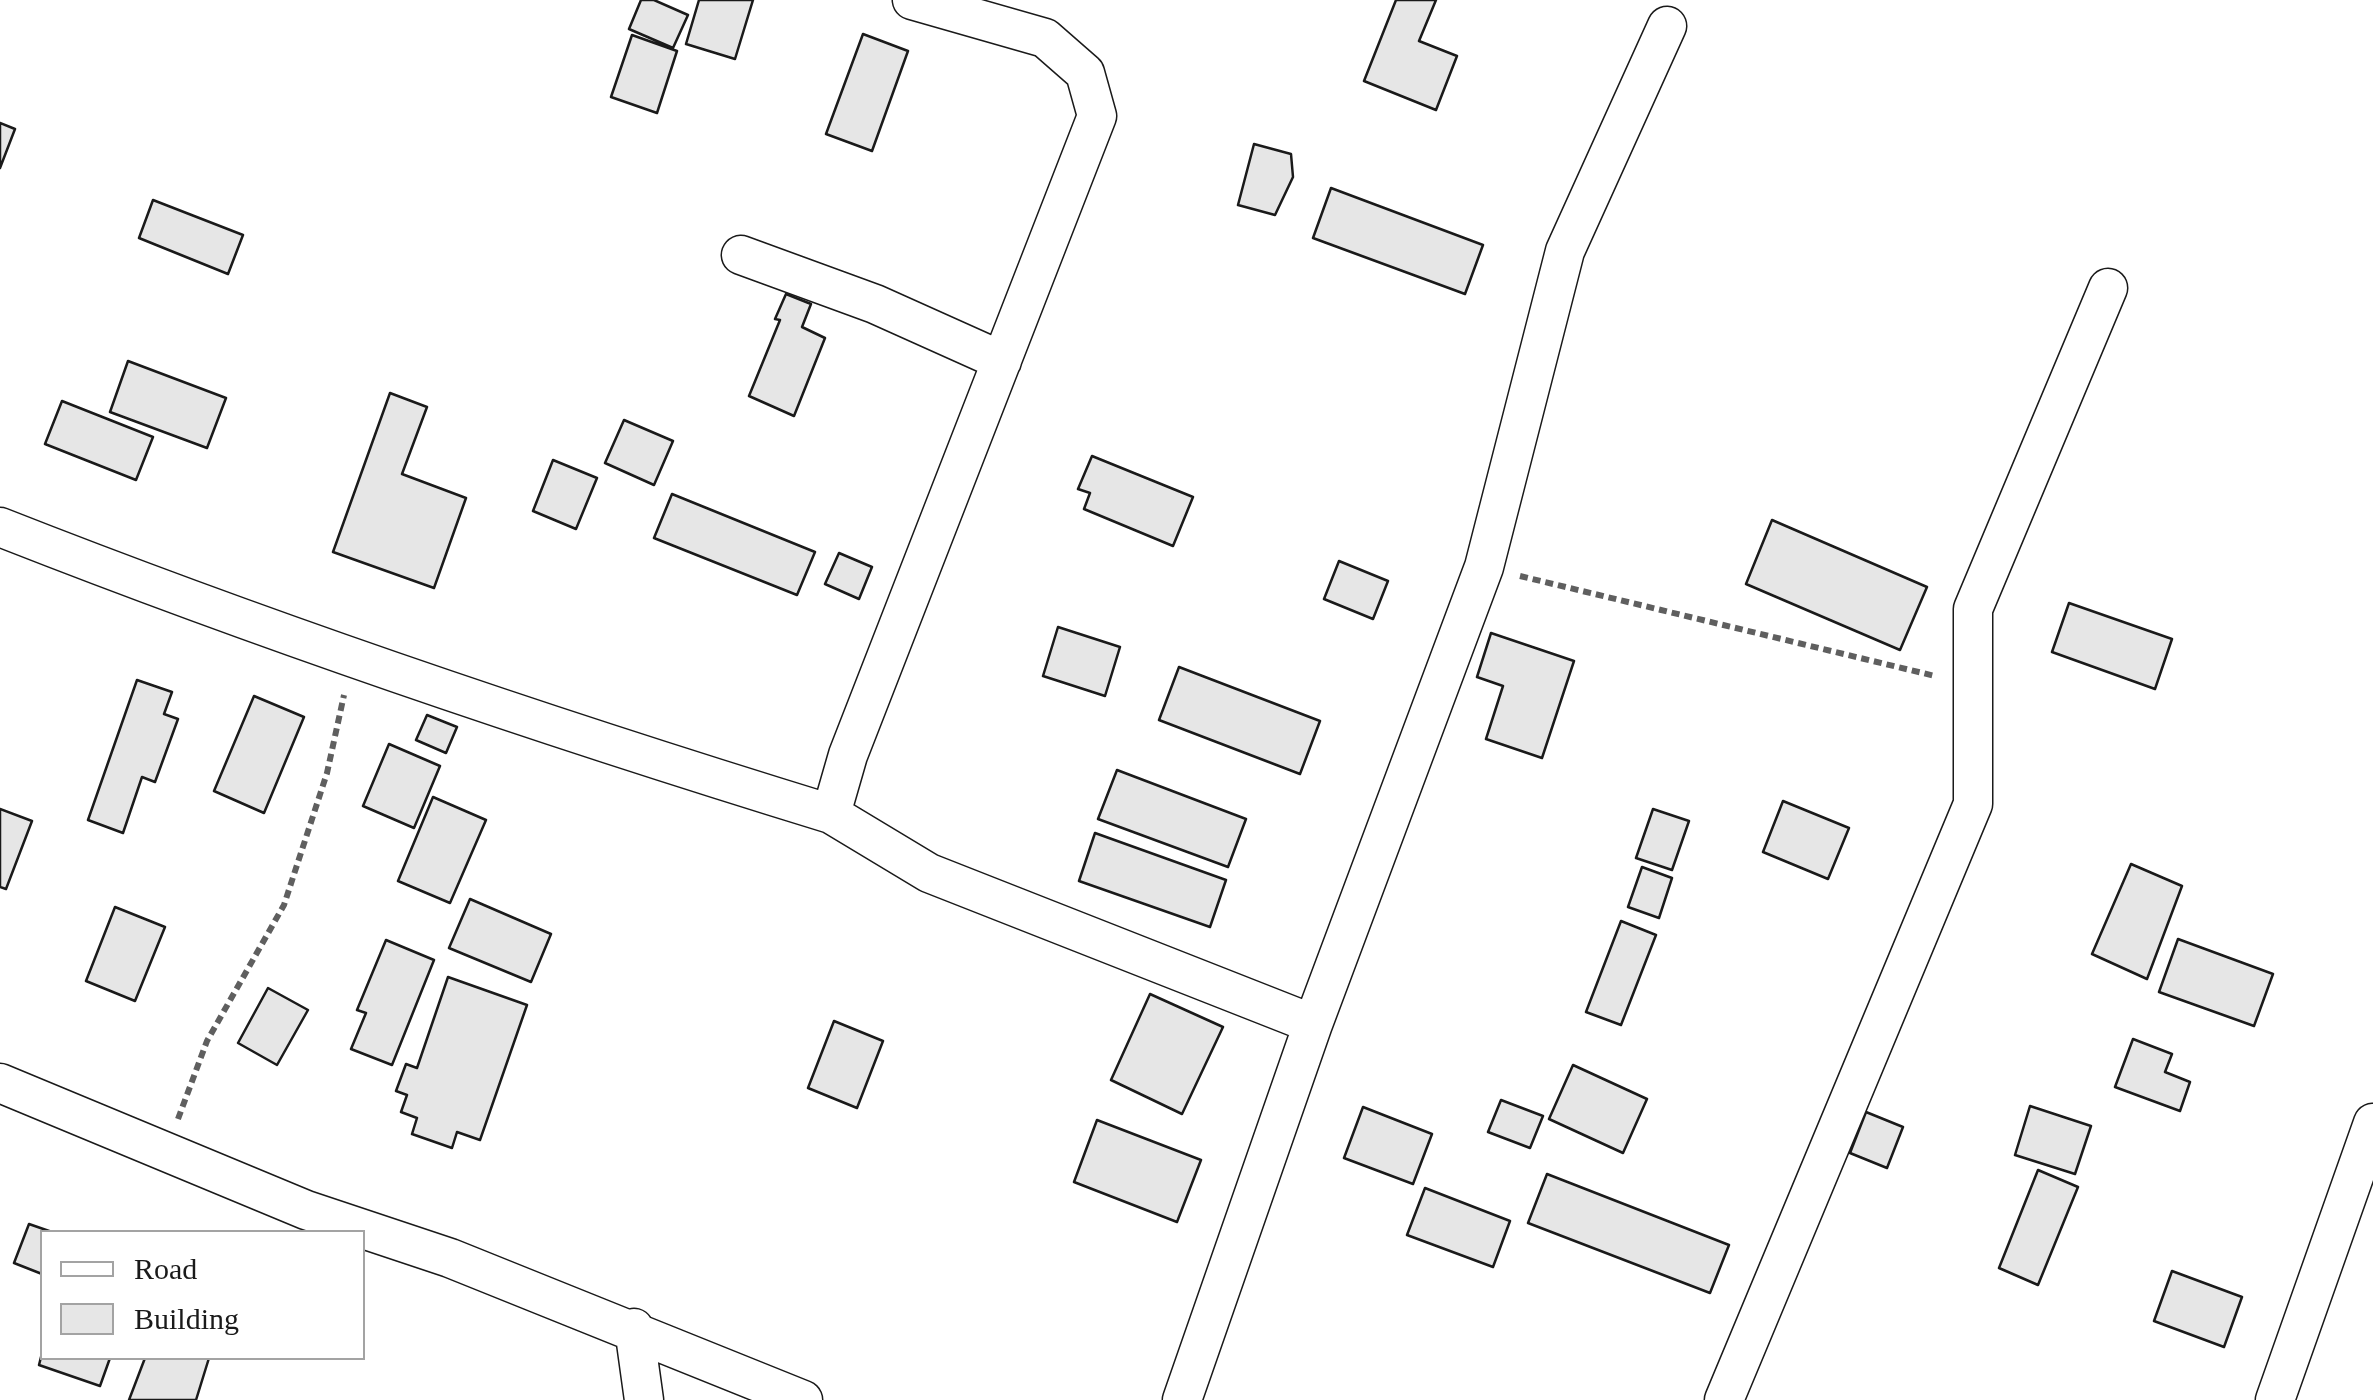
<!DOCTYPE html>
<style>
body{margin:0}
#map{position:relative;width:2373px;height:1400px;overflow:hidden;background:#fff;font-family:Georgia,serif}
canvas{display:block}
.legend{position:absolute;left:40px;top:1230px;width:325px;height:130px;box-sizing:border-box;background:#fff;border:2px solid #a3a3a3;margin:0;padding:12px 18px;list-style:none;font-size:30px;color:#1a1a1a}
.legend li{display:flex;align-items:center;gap:20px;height:50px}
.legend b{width:50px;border:2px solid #a3a3a3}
</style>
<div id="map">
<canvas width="2373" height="1400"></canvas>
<ul class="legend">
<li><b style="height:12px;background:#fff"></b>Road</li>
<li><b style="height:28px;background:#e6e6e6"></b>Building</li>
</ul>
</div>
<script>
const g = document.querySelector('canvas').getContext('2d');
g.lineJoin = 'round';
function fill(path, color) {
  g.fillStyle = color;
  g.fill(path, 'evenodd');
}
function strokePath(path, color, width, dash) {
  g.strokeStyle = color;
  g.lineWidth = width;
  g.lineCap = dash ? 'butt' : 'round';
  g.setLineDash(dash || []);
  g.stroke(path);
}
const building = new Path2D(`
 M641,0H654L688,15L673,48L629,29Z
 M699,0H753L735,59L686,44Z
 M1396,0H1436L1419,41L1457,56L1436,110L1364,81Z
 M863,34L908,51L872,151L826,134Z
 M632,35L677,51L657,113L611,97Z
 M0,123L15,129L0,168Z
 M1254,144L1291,154L1293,177L1275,215L1238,205Z
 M1331,188L1483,245L1465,294L1313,238Z
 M153,200L243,235L228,274L139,238Z
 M786,294L811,304L802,327L825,338L794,416L749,396L780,320L775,319Z
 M128,361L226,398L207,448L110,412Z
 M390,393L427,407L402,474L466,498L434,588L333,552Z
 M62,401L153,437L136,480L45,444Z
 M624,420L673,441L654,485L605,463Z
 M1092,456L1193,497L1173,546L1084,509L1090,493L1078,489Z
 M553,460L597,478L576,529L533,511Z
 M672,494L815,552L797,595L654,538Z
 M1772,520L1927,587L1900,650L1746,584Z
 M839,553L872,567L859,599L825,584Z
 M1339,561L1388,581L1373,619L1324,599Z
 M2069,603L2172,639L2155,689L2052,652Z
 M1058,627L1120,647L1105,696L1043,676Z
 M1491,633L1574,661L1542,758L1486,739L1503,686L1477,677Z
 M1179,667L1320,721L1300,774L1159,720Z
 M137,680L172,692L164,714L178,719L155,782L142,777L123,833L88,820Z
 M254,696L304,717L264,813L214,791Z
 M427,715L457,727L446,753L416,740Z
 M389,744L440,766L414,828L363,806Z
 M1117,770L1246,819L1228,867L1098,819Z
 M433,797L486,820L450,903L398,881Z
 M1783,801L1849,828L1828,879L1763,852Z
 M0,809L32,821L6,889L0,887Z
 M1653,809L1689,821L1672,870L1636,858Z
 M1095,833L1226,880L1210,927L1079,881Z
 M2131,864L2182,886L2147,979L2092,954Z
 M1642,867L1672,878L1659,918L1628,907Z
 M470,899L551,934L531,982L449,948Z
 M115,907L165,927L135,1001L86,981Z
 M1621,921L1656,935L1621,1025L1586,1012Z
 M2178,939L2273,974L2254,1026L2159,992Z
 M386,940L434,960L392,1065L351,1049L366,1013L357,1010Z
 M448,977L527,1005L480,1140L457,1132L452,1148L412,1134L417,1118L401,1112L407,1095L396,1091L406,1064L417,1068Z
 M268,988L308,1010L277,1065L238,1043Z
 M1150,994L1223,1027L1182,1114L1111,1080Z
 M834,1021L883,1041L857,1108L808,1088Z
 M2133,1039L2172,1054L2165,1072L2190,1082L2180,1111L2115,1087Z
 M1573,1065L1647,1099L1623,1153L1549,1119Z
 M1501,1100L1543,1116L1530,1148L1488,1132Z
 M2030,1106L2091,1126L2075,1174L2015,1155Z
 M1363,1107L1432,1134L1413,1184L1344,1158Z
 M1866,1112L1903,1127L1887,1168L1850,1153Z
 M1097,1120L1201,1160L1177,1222L1074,1182Z
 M2038,1170L2078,1187L2038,1285L1999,1268Z
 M1547,1174L1729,1245L1710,1293L1528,1223Z
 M1425,1188L1510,1221L1493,1267L1407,1235Z
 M29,1224L52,1232H42V1274L14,1263Z
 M2172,1271L2242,1297L2224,1347L2154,1321Z
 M42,1353V1358H110L100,1386L39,1365Z
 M145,1358H209L196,1400H129Z`);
fill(building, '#e6e6e6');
strokePath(building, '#1a1a1a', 2.5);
const minor = new Path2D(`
 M912,0L1045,38L1085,73L1097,116L848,755L831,814L929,873L1313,1024
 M741,255L875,304L1002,361
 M0,527C272,634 551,728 831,814
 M0,1083L306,1210L450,1258L803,1400
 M634,1328L644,1400
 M1182,1400L1313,1024L1484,567L1565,251L1667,26
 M1724,1400L1973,804V609L2108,288
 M2275,1400L2373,1123`);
strokePath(minor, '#1a1a1a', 41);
strokePath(new Path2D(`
 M1520,576L1935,676
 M178,1119L207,1041L284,905L327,773L344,695`), '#5f5f5f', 6, [8, 5]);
strokePath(minor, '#fff', 38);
</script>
